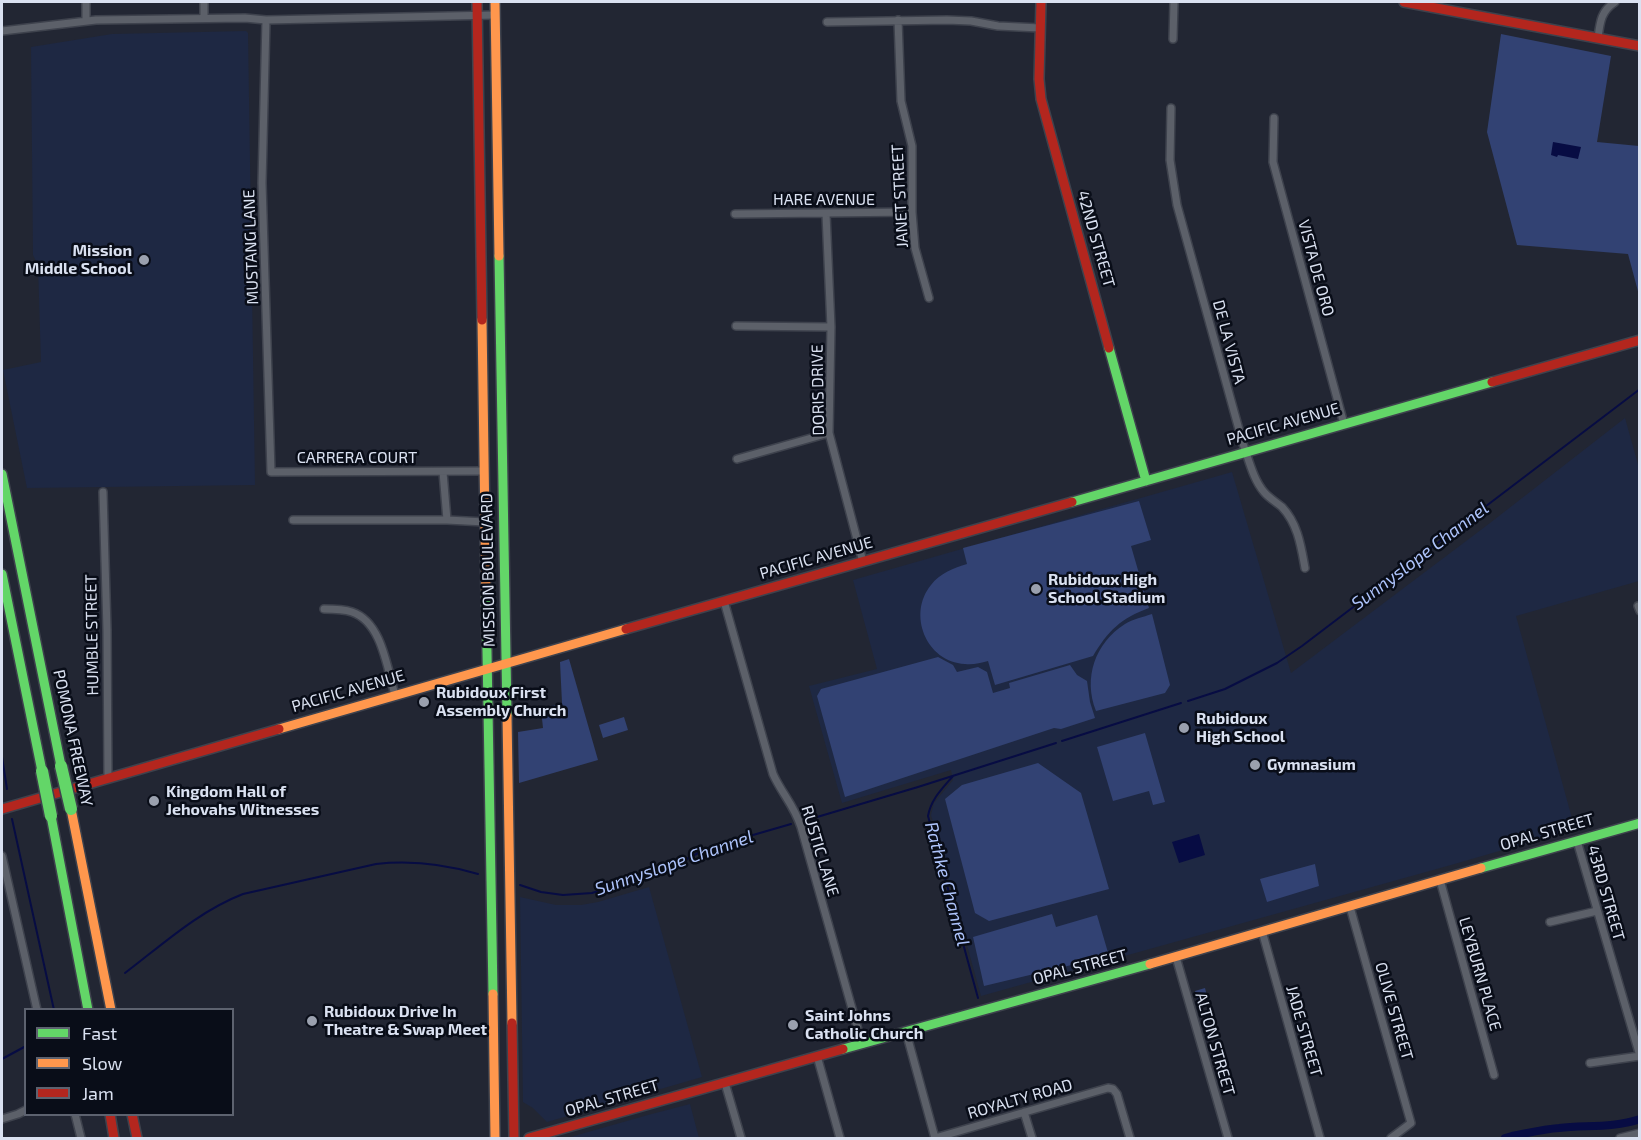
<!DOCTYPE html>
<style>
body{margin:0}
#map{position:relative;width:1641px;height:1140px;overflow:hidden;background:#222633;font-family:"Exo 2",sans-serif}
canvas{display:block}
.frame{position:absolute;inset:0;border:3px solid #dae1f1;pointer-events:none}
.legend{position:absolute;left:24px;top:1008px;width:210px;height:108px;box-sizing:border-box;background:#090d18;border:2px solid #5d626f;margin:0;padding:8px 10px;list-style:none;font-size:18px;color:#dae1f1}
.legend li{display:flex;align-items:center;gap:12px;height:30px}
.legend b{width:30px;border:2px solid #5d626f}
</style>
<div id="map">
<canvas width="1641" height="1140"></canvas>
<div class="frame"></div>
<ul class="legend">
<li><b style="height:8px;background:#63d668"></b>Fast</li>
<li><b style="height:8px;background:#ff974d"></b>Slow</li>
<li><b style="height:8px;background:#b3261e"></b>Jam</li>
</ul>
</div>
<script>
const g = document.querySelector('canvas').getContext('2d');
g.lineJoin = 'round';
function fill(path, color) {
  g.fillStyle = color;
  g.fill(path, 'evenodd');
}
function strokePath(path, color, width, dash) {
  g.strokeStyle = color;
  g.lineWidth = width;
  g.lineCap = dash ? 'butt' : 'round';
  g.setLineDash(dash || []);
  g.stroke(path);
}
function drawText(font, color, halo, rows, align = 'center') {
  g.font = font + ' "Exo 2",sans-serif';
  g.lineWidth = 5;
  g.setLineDash([]);
  g.textBaseline = 'middle';
  g.strokeStyle = halo;
  g.fillStyle = color;
  for (const [text, x, y, turn = 0] of rows) {
    g.save();
    g.translate(x, y);
    g.rotate((+turn || 0) * Math.PI / 180);
    g.textAlign = isNaN(turn) ? turn : align;
    if (halo) g.strokeText(text, 0, 0);
    g.fillText(text, 0, 0);
    g.restore();
  }
}
fill(new Path2D(`
 M246,31L248,33L255,485L27,488L3,370L41,362L38,265L33,255L31,47L112,34Z
 M1625,418L1639,468V581L1516,616L1575,829L1451,865L981,996L931,815L934,803L953,780L951,770L842,803L809,686L877,669L853,580L1232,472L1291,673L1490,523Z
 M649,887L702,1077L547,1122L533,1108L523,1102L520,897L556,905H581L598,902Z
 M690,1104L699,1138H567L648,1115Z`), '#1e2843');
fill(new Path2D(`
 M1501,34L1611,56L1597,142L1639,146V295L1628,254L1517,245L1487,132Z
 M1139,501L1151,540L1131,546L1149,608C1121,618 1108,631 1093,656L995,685L988,661C980,663 973,665 965,664C926,662 907,614 931,585C940,573 954,568 967,564L963,548Z
 M1152,614L1170,685L1165,693L1096,711C1083,678 1095,643 1125,624C1133,619 1143,617 1152,614Z
 M938,657L953,665L957,672L978,667L987,672L993,693L1010,688L1009,683L1070,665L1077,675L1087,681L1090,702L1095,718L1061,729L1054,728L845,797L817,696L821,689Z
 M569,659L598,760L519,783L518,732L543,728L541,709L562,703L560,662Z
 M624,717L628,730L603,738L599,725Z
 M1145,733L1165,802L1153,805L1149,791L1113,801L1097,747Z
 M1038,763L1081,793L1109,889L989,921L975,913L945,799L962,785Z
 M1315,864L1319,886L1267,902L1260,879Z
 M1052,914L1056,927L1097,915L1109,956L984,986L973,937Z
 M1205,988L1208,1000L1206,1005L1200,1009L1195,991Z`), '#324273');
fill(new Path2D(`
 M1553,142L1581,147L1578,159L1558,155L1557,157L1551,155Z
 M1199,834L1205,855L1179,863L1172,842Z`), '#070c43');
strokePath(new Path2D(`
 M1188,701L1225,689L1277,663L1302,646L1640,389
 M1062,741L1181,703
 M2,757L7,789
 M953,776C942,789 931,799 928,816L978,998
 M12,819L54,1010
 M807,820L918,787L1056,743
 M520,885L541,892L563,895L592,893L650,875L667,869L708,848L791,824
 M125,973C163,944 199,911 243,894L376,864C412,860 444,864 478,874
 M2,1059L26,1046`), '#070c43', 2);
strokePath(new Path2D(`
 M1505,1138L1512,1136C1528,1133 1544,1129 1559,1128C1587,1125 1613,1128 1640,1119`), '#070c43', 8);
const street = new Path2D(`
 M86,2V21
 M204,2V18
 M266,20L262,183L271,472L484,471
 M898,20L901,101L912,146V212L915,248L929,298
 M827,22L947,20L971,21L998,26L1040,28
 M2,31L96,20L245,18L266,20L495,15
 M1598,38C1600,22 1601,11 1615,2
 M1173,39L1174,2
 M1171,108L1170,160L1177,205L1243,444C1249,460 1253,479 1264,492C1269,498 1276,502 1282,507C1298,524 1301,546 1305,568
 M1274,118L1273,162L1344,424
 M735,214L912,212
 M826,214L831,327L829,433L863,562
 M736,326L831,327
 M737,459L829,433
 M443,472L447,520
 M103,492L107,630L108,778
 M293,520H447L485,522
 M724,601L773,774C782,794 794,805 801,827L862,1044
 M1638,606L1640,611
 M324,609C333,609 343,609 352,612C382,622 387,668 395,695
 M1577,841L1640,1056
 M2,856L37,1010
 M1440,880L1494,1075
 M1350,907L1411,1123L1391,1138
 M1550,922L1597,911
 M1262,931L1320,1138
 M1176,957L1228,1138
 M906,1032L935,1138
 M817,1056L840,1138
 M1590,1063L1640,1056
 M725,1083L741,1138
 M1024,1112L1032,1138
 M75,1114L81,1138
 M2,1119L18,1114L26,1110
 M935,1138L1108,1088L1113,1089L1117,1094L1130,1138
 M1620,1138L1640,1133`);
const fast = new Path2D(`
 M499,256L507,715
 M1109,348L1146,481
 M2,474L61,766
 M1072,502L1492,382
 M2,574L42,771
 M486,595L493,994
 M51,816L88,1010
 M1481,868L1640,823
 M843,1049L1150,964`);
const slow = new Path2D(`
 M495,2L499,256
 M482,320L486,595
 M507,715L512,1023
 M279,729L626,629
 M71,809L111,1010
 M1150,964L1481,868
 M493,994L495,1138`);
const jam = new Path2D(`
 M477,2L482,320
 M1041,2L1039,79L1041,99L1109,348
 M1404,2L1640,46
 M1492,382L1640,340
 M626,629L1072,502
 M2,809L279,729
 M512,1023L514,1138
 M110,1114L114,1138
 M132,1114L137,1138
 M529,1138L843,1049`);
strokePath(street, '#3e424d', 10);
strokePath(fast, '#3e424d', 12);
strokePath(slow, '#3e424d', 12);
strokePath(jam, '#3e424d', 12);
strokePath(street, '#5c6069', 7);
strokePath(fast, '#63d668', 9);
strokePath(slow, '#ff974d', 9);
strokePath(jam, '#b3261e', 9);
const fastBridge = new Path2D(`
 M61,766L71,809
 M42,771L51,816`);
strokePath(fastBridge, '#3e424d', 15, []);
strokePath(fastBridge, '#63d668', 12);
for (const [x, y, r, color] of [
 [144,260,6,"#9aa0ae"],
 [1036,589,6,"#9aa0ae"],
 [424,702,6,"#9aa0ae"],
 [1184,728,6,"#9aa0ae"],
 [1255,765,6,"#9aa0ae"],
 [154,801,6,"#9aa0ae"],
 [312,1021,6,"#9aa0ae"],
 [793,1025,6,"#9aa0ae"]
]) {
  const dot = new Path2D();
  dot.arc(x, y, r, 0, 2 * Math.PI);
  g.fillStyle = color;
  g.fill(dot);
  strokePath(dot, '#090d18', 2);
}
drawText('16px', '#dae1f1', '#090d18', [
 ["JANET STREET",900,196,-93],
 ["HARE AVENUE",824,200],
 ["42ND STREET",1096,239,74],
 ["MUSTANG LANE",251,247,-92],
 ["VISTA DE ORO",1316,268,75],
 ["DE LA VISTA",1229,342,75],
 ["DORIS DRIVE",818,390,-91],
 ["PACIFIC AVENUE",1283,424,-16],
 ["CARRERA COURT",357,458],
 ["PACIFIC AVENUE",816,558,-16],
 ["MISSION BOULEVARD",488,570,-91],
 ["HUMBLE STREET",92,635,-91],
 ["PACIFIC AVENUE",348,691,-16],
 ["POMONA FREEWAY",73,738,78],
 ["OPAL STREET",1547,832,-16],
 ["RUSTIC LANE",820,851,73],
 ["43RD STREET",1606,893,74],
 ["OPAL STREET",1080,967,-15],
 ["LEYBURN PLACE",1480,974,74],
 ["OLIVE STREET",1394,1011,74],
 ["JADE STREET",1304,1031,74],
 ["ALTON STREET",1215,1044,74],
 ["OPAL STREET",612,1098,-16],
 ["ROYALTY ROAD",1020,1099,-16]
]);
drawText('bold 16px', '#dae1f1', '#090d18', [
 ["Mission",132,251,"right"],
 ["Middle School",132,269,"right"],
 ["Rubidoux High",1048,580],
 ["School Stadium",1048,598],
 ["Rubidoux First",436,693],
 ["Assembly Church",436,711],
 ["Rubidoux",1196,719],
 ["High School",1196,737],
 ["Gymnasium",1267,765],
 ["Kingdom Hall of",166,792],
 ["Jehovahs Witnesses",166,810],
 ["Rubidoux Drive In",324,1012],
 ["Theatre & Swap Meet",324,1030],
 ["Saint Johns",805,1016],
 ["Catholic Church",805,1034]
], 'left');
drawText('italic 18px', '#adc3fb', '#090d18', [
 ["Sunnyslope Channel",1420,556,-37],
 ["Sunnyslope Channel",674,863,-19],
 ["Rathke Channel",947,884,75]
]);
</script>
